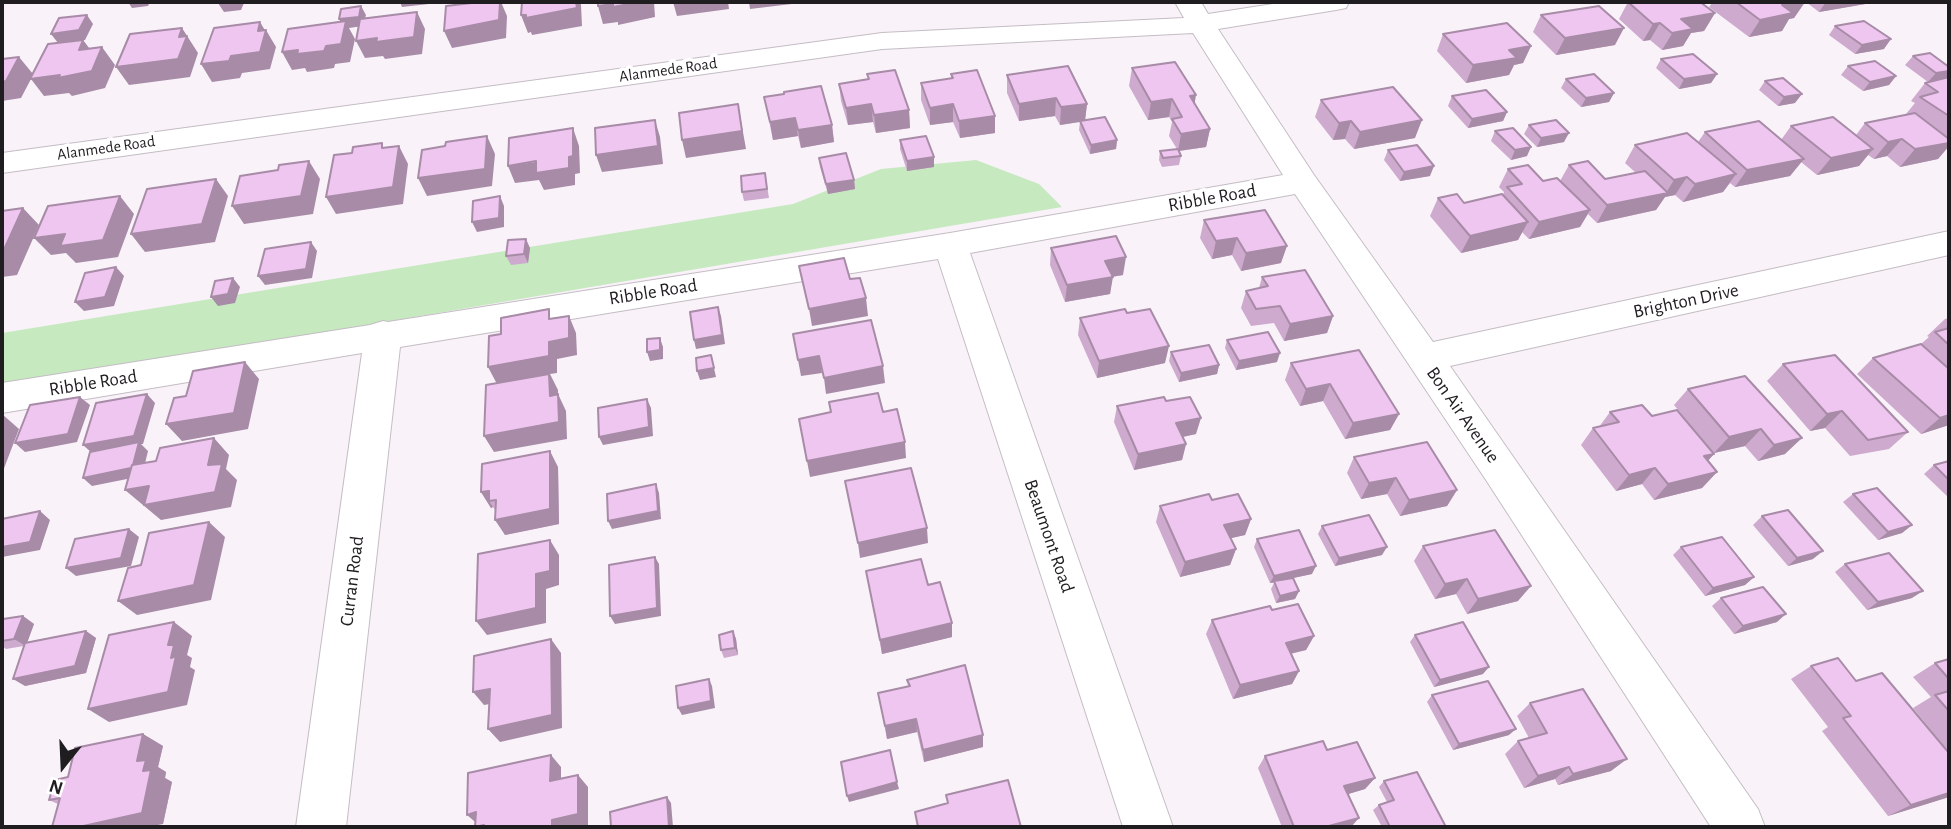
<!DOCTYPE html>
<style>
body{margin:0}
#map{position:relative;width:1951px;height:829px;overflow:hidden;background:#f9f2f9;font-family:"Alegreya Sans",sans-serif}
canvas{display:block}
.frame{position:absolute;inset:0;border:4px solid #201d20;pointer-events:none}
.north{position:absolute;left:28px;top:731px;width:70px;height:70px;-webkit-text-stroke:5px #fff;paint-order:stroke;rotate:198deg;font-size:19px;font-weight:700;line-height:28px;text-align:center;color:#201d20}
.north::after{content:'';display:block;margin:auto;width:24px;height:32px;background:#201d20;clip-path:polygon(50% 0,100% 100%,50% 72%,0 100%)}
</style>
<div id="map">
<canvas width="1951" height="829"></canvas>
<div class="frame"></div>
<div class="north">N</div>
</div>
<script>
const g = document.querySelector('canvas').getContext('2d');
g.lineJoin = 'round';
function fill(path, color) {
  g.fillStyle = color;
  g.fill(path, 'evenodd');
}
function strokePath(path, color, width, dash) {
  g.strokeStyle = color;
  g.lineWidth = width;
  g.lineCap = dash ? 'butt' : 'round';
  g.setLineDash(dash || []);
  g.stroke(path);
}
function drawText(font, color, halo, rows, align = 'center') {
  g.font = font + ' "Alegreya Sans",sans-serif';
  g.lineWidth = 7;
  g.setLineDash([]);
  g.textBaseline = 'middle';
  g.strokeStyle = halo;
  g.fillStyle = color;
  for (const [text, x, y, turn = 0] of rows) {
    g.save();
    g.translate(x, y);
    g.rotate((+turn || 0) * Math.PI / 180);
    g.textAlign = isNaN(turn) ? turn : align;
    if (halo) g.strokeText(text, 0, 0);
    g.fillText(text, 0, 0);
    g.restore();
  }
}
fill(new Path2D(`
 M976,160L1039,184L1062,207L2,387V333L793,204L881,169Z`), '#c6e9c0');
const street = new Path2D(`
 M1175,2H1201L1208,14L1286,2H1349L1346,8L1336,10L1218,29L1314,175L1433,342L1949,231V255L1450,366L1758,809L1765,827H1711L1486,480L1295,194L970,253L1173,827H1123L938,259L400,347L346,827H296L362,353L2,413V383L370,325L383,321L388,322L950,233L1283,175L1193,33L882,49L2,173V153L882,33L1184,18Z`);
strokePath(street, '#c4bdc4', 2);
fill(street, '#fff');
fill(new Path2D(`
 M1628,2L1715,13L1704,31L1691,33L1683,46L1662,50L1650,40L1643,41L1619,19Z
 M1713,2H1805L1794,18L1789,19L1782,31L1749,37L1709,7Z
 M1806,2H1877L1819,12Z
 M1541,15L1615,45L1556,55L1533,32Z
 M1835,26L1884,49L1855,54L1829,35Z
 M1443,34L1531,46L1523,63L1514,65L1509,75L1466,83L1437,51Z
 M1913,56L1949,77V146L1938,159L1900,167L1887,156L1874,159L1868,155L1859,166L1817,175L1801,162L1790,176L1735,187L1730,183L1723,192L1683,202L1675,195L1665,197L1656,210L1597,223L1588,214L1580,227L1529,239L1522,232L1518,240L1461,253L1430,216L1438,198L1464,203L1503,195L1504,192L1499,187L1508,169L1543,181H1560L1569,165L1605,179L1636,173L1625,163L1635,145L1698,142L1705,132L1781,140L1791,126L1856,135L1865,123L1907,115L1906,114L1915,103L1911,101L1925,83L1928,82L1905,65Z
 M1661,59L1717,74L1711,83L1679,89L1656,68Z
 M1848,66L1896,76L1889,85L1863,91L1841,75Z
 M1132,68L1194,104L1210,129L1206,147L1179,151L1181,156L1179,165L1162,167L1159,160L1160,151L1177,149L1169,136L1172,122L1169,117L1148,120L1129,86Z
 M867,74L909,110L910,128L876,133L873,122L848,125L841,101L839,84L868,79Z
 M951,74L995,116V133L960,138L953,122L930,125L921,100V83L951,78Z
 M1007,75L1087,104L1085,120L1117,140L1116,149L1090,154L1079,130L1080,122L1060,125L1055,116L1019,121L1007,93Z
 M1566,79L1614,93L1609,102L1581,107L1561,88Z
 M1765,81L1795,103L1778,106L1759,90Z
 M1452,96L1507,112L1503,121L1468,128L1448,106Z
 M764,97L832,125L834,142L801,148L798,136L773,140Z
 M1321,100L1415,138L1354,149L1345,139L1333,140L1315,117Z
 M1529,125L1564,142L1537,147L1524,134Z
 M1495,131L1527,156L1511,160L1491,141Z
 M900,140L934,157V167L907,171L900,149Z
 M1388,150L1430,176L1400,181L1384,160Z
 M819,158L854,180L855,189L828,194L820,167Z
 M765,173L769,198L744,201L742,192Z
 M1265,210L1281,263L1241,271L1232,255L1212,259L1200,238L1204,220Z
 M530,248L528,263L511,265L506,256Z
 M1051,248L1123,275L1112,277L1110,294L1065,302L1050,265Z
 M1262,277L1333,316L1327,333L1284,341L1274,323L1251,326L1241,308L1246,291L1259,288Z
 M1080,318L1165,363L1097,378L1078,335Z
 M1949,318V425L1921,434L1857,374L1873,358L1921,344L1929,337L1927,336L1945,319Z
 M1227,340L1277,362L1236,370L1225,348Z
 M1171,352L1219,365L1217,374L1179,382L1169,361Z
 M1291,363L1399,414L1390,430L1345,439L1323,401L1300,406L1285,380Z
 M1783,364L1908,432L1889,449L1850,456L1825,428L1810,431L1767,381Z
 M1745,376L1785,454L1758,461L1745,446L1714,453L1674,405L1688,389Z
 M1166,401L1196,434L1183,437L1186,444L1182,460L1134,470L1114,422L1117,406Z
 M1610,412L1652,416L1714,454L1708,461L1717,472L1702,488L1654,500L1642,484L1616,491L1581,445L1593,428L1599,427Z
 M1354,457L1457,490L1447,506L1400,516L1387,494L1361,499L1347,473Z
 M1949,461V498L1924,474L1934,465Z
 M558,467L559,524L505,535L496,511L493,507L491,508L481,492Z
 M1853,494L1912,525L1902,533L1878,540L1843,502Z
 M1212,500L1251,519L1245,535L1230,538L1236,549L1230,565L1180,577L1156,522L1160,506Z
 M1762,516L1813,559L1788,566L1753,525Z
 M1322,526L1382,555L1335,566L1318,534Z
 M1257,539L1312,574L1293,578L1299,591L1295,599L1276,603L1271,589L1274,583H1270L1254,547Z
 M1423,546L1518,601L1467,614L1456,594L1435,599L1414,561Z
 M1681,547L1754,577L1745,585L1705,596L1673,555Z
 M1845,564L1912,598L1867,610L1835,572Z
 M866,571L928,585L952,623V637L882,654Z
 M1721,598L1777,622L1734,634L1712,606Z
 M1272,610L1314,636L1306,650L1291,654L1299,671L1292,684L1233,699L1206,634L1212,620Z
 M23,616L34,624L27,642L86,631L96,638L86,673L25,686L24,646L6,649L2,646V623Z
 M733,631L736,639L738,655L724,658L721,650Z
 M1415,635L1483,674L1434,687L1410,642Z
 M1949,659V752L1913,708L1931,697L1913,677L1935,663Z
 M1811,666L1949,753V797L1888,816L1822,731L1828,727L1791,679Z
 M907,680L983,735V747L924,762L917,732L887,739L878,693L908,686Z
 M1432,695L1509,735L1453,750L1427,702Z
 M1530,703L1611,771L1558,785L1555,779L1524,788L1505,754L1518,741L1529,738L1517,716Z
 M143,734L163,746L158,767L166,772L165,778L172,782L163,824L58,804L49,800Z
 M1327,750L1375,778L1365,789L1348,794L1351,827H1282L1258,768L1265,756Z
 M1384,781L1446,827H1382L1373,810L1379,805L1387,802L1379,787Z`), '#ceaace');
fill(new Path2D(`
 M128,2H150L148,6L132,8Z
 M226,2H243L244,3L241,10L224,12L218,3Z
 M400,2H429V4L402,7Z
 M500,2H501L507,16L506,38L452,48L444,31Z
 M576,2H580L581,5L582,26L532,35L531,32L528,33L521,15Z
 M640,2H654L655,17L618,25V22L603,24L598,6Z
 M673,2H728L729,9L677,16Z
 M749,2H800V3L750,9Z
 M1799,2H1805L1794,18L1789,19L1782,31L1749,37L1760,20L1782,5Z
 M1826,2H1877L1819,12Z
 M361,6L366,15L363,26L349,28L355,39L350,62L335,64L334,68L307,72L305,68L292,70L282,52L326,46L344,29L339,19Z
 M417,12L425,29L422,54L385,59L383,56L365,58L356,41Z
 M1715,13L1704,31L1691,33L1683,46L1662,50L1681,19Z
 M87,15L93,24L85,40L58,43L51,34Z
 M260,22L266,32V30L276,47L270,69L242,73L240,78L212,82L201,64L231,56L258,31Z
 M1660,23L1650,40L1643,41L1653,24Z
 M182,28L198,53L190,77L129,85L116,67L179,37Z
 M1624,28L1615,45L1556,55L1565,38Z
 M1891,39L1884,49L1855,54L1862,45Z
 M83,40L96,57L79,50Z
 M1531,46L1523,63L1514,65L1509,75L1466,83L1473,65L1509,50Z
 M102,47L115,65L105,88L72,96L69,93L44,96L31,79L21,98L2,101V82L19,57L33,74Z
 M1949,71V76L1946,79L1928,82L1936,73Z
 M1717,74L1711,83L1679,89L1684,79Z
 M1896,76L1889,85L1863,91L1870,82Z
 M1614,93L1609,102L1581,107L1586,98Z
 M1802,94L1795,103L1778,106L1784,97Z
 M1196,95L1193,113L1190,96Z
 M1056,98L1055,116L1019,121V104Z
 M1172,99L1169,117L1148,120L1151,102Z
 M738,104L746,149L686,158L682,140Z
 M871,104L873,122L848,125L846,108Z
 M953,104V122L930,125V108Z
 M1087,104L1085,121L1060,125L1061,107Z
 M909,110L910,128L876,133L874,115Z
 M1507,112L1503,121L1468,128L1472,119Z
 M995,116V133L960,138L959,121Z
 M795,118L798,136L773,140L770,122Z
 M655,120L660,137L663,164L602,172L596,155Z
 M1422,120L1415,138L1354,149L1360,132Z
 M1351,121L1345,139L1333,140L1339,123Z
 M832,125L834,142L801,148L798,130Z
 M573,128L579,146L580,173L575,174V185L544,190L539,180L515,183L508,166L569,157Z
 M1210,129L1206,147L1178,151L1181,134Z
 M1569,133L1564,142L1537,147L1541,138Z
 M487,136L495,154L492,186L427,196L418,178Z
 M1902,139L1887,156L1874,159L1888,142Z
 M1117,140L1116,149L1090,154L1091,145Z
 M1949,143V146L1938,159L1900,167L1915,149Z
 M399,146L408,164L403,204L336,214L326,197Z
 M1531,147L1527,156L1511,160L1515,150Z
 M1873,149L1859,166L1817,175L1831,158Z
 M934,157V167L907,171V161Z
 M1804,159L1790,176L1735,187L1747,170Z
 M309,161L320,179L313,214L244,224L232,206Z
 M1434,166L1430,176L1400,181L1404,172Z
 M1736,174L1723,192L1683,202L1695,184Z
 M1687,177L1675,195L1665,197L1656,210L1597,223L1607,205L1666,193L1674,180Z
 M216,179L228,196L215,242L145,252L131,234Z
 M854,180L855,189L828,194L826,184Z
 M120,196L134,214L118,257L76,263L66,253L51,255L34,238Z
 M500,196L504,206V227L477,232L472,222Z
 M23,208L39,225L17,275L2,277V254Z
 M1590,210L1580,227L1529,239L1539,222Z
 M1528,222L1518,240L1461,253L1470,236Z
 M1237,238L1232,255L1212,259L1216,241Z
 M526,239L530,248L528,263L524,254Z
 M311,242L317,251L312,278L265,285L258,276Z
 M1287,246L1281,263L1241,271L1246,253Z
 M1126,257L1123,275L1103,278L1105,261Z
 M116,267L124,276L114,306L84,311L75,302Z
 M1113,277L1110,294L1065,302L1067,285Z
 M233,278L240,287L235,303L218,306L211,297Z
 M866,298L868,316L812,326L809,309Z
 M718,307L721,316L725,344L696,349L694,340Z
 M569,316L576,333L577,355L557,359V373L550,374L558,390V412L497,384L488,367L549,342Z
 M1333,316L1327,333L1284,341L1290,324Z
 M660,338L663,347V359L650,361L647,352Z
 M1169,346L1165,363L1097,378L1099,361Z
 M1280,353L1277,362L1236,370L1239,361Z
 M711,355L716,377L700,380L697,371Z
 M819,356L822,373L801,376L798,360Z
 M245,362L259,379L248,429L182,441L166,424Z
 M1219,365L1217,374L1179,382L1181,373Z
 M883,366L885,383L826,394L824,378Z
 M1330,384L1323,401L1300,406L1306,389Z
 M147,394L155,403L143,444H141L148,451L142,476L92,486L83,478L92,453L83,445Z
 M558,394L566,411L567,439L494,452L484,436Z
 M80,397L90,405L77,442L25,452L15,443Z
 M647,399L651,408L653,436L603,445L599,437Z
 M1842,411L1825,428L1810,431L1827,414Z
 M2,414L19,429L3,471L2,472Z
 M1399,414L1390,430L1345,439L1353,423Z
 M1949,415V425L1921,434L1940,418Z
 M1201,418L1196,434L1172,439L1176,423Z
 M1761,429L1745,446L1714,453L1729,437Z
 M214,438L229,455L226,469L237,480L231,507L161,520L125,490L149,486L208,465Z
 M1802,438L1785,454L1758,461L1774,445Z
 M905,442L906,458L810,477L807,461Z
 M1186,444L1182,460L1134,470L1138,454Z
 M550,451L558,467L559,524L505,535L495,520Z
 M1714,454L1699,470L1704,456Z
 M1655,468L1642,484L1616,491L1629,475Z
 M1717,472L1702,488L1654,500L1668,484Z
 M1396,478L1387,494L1361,499L1369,483Z
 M656,484L659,493L661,519L612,529L608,521Z
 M1457,490L1447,506L1400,516L1409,500Z
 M489,491V501L493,507L491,508L481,492Z
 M40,511L50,520L40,550L2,557V547Z
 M1251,519L1245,535L1219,541L1224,525Z
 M209,522L225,537L211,600L137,615L118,601Z
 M1912,525L1902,533L1878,540L1888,532Z
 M927,528L928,543L860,558L858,543Z
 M129,529L139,537L131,566L76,576L66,568Z
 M550,540L559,555V585L546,589V623L487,635L476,621L536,574Z
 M1387,547L1382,555L1335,566L1339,558Z
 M1236,549L1230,565L1180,577L1185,562Z
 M1823,551L1813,559L1788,566L1797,558Z
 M655,557L659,564L661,616L615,624L610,616Z
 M1316,566L1312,574L1270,583L1274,576Z
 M1754,577L1745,585L1705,596L1713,588Z
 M1467,579L1456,594L1435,599L1445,584Z
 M1531,586L1518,601L1467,614L1478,599Z
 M1299,591L1295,599L1276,603L1280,596Z
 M1923,591L1912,598L1867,610L1878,602Z
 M1786,614L1777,622L1734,634L1743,626Z
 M23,616L34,624L26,646L14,639Z
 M174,622L192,636L187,655L192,658L190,667L195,670L187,705L109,722L88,709L171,658L168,645Z
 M952,623V637L882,654L880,640Z
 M86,631L96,638L86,673L25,686L13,679Z
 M733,631L736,639L738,655L735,648Z
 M1314,636L1306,650L1279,656L1286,643Z
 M551,639L561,653L562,728L500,742L488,729Z
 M1489,667L1483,674L1434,687L1440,680Z
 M1299,671L1292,684L1233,699L1240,685Z
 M709,679L712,686L715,708L682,715L678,708Z
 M490,689L501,702L484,705L473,692Z
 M916,719L917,732L887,739L885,726Z
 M1516,729L1509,735L1453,750L1459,744Z
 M143,734L163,746L158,767L166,772L165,778L172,782L163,824L148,827H79L143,771L137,761Z
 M983,735V747L924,762L923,750Z
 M551,755L561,767V793L550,781Z
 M1627,759L1611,771L1558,785L1573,774Z
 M1569,767L1555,779L1524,788L1538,776Z
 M578,775L588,787V825L577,827H552V820Z
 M1375,778L1365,789L1335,798L1344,786Z
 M897,782L899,789L849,802L847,796Z
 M1949,793V797L1888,816L1911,805Z
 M667,797L671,803L673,827H669Z
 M476,812L480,826L467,815Z
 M1359,818L1351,827H1325Z`), '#a78ba7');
const building = new Path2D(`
 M480,2H500L499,20L444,31L446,6Z
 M522,2H576L577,8L526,18V15H521Z
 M598,2H640L613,7V4L598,6Z
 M1628,2H1700L1715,13L1681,19L1693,29L1672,33L1660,23L1653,24Z
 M1736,2H1799L1782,5L1793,13L1760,20Z
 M361,6L359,17L339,19L341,9Z
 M1599,6L1624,28L1565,38L1541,15Z
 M417,12L414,37L376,42L377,38L356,41L360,19Z
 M87,15L79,30L51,34L59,18Z
 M346,21L341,44L326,46L324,51L297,54L298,50L282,52L288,29Z
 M1864,21L1891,39L1862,45L1835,26Z
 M260,22L258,31L266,30L260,52L231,56L229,61L201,64L214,28Z
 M1507,23L1531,46L1509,50L1517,58L1473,65L1443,34Z
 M182,28L179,37L187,36L178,59L116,67L130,34Z
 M83,40L79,50L102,47L92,71L58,78L60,75L30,79L48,44Z
 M1930,53L1949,67V71L1936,73L1913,56Z
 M1693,54L1717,74L1684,79L1661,59Z
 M19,57L6,81L2,82V59Z
 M1875,61L1896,76L1870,82L1848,66Z
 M1175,62L1196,95L1190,96L1210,129L1181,134L1172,119L1182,117L1172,99L1151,102L1132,68Z
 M1068,66L1087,104L1061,107L1056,98L1019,104L1007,75Z
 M895,70L909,110L874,115L871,104L846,108L839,84L869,79L867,74Z
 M977,70L995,116L959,121L953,104L930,108L921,83L953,78L951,74Z
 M1594,74L1614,93L1586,98L1566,79Z
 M1949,77V116L1920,97L1938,92L1925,83Z
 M1783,78L1802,94L1784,97L1765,81Z
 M821,86L832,125L798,130L795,118L770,122L764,97L784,94V92Z
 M1393,87L1422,120L1360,132L1351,121L1339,123L1321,100Z
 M1486,90L1507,112L1472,119L1452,96Z
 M738,104L742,131L682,140L679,113Z
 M1915,113L1949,139V143L1915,149L1902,139L1888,142L1865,123Z
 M1105,117L1117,140L1091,145L1080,121Z
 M1833,117L1873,149L1831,158L1791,126Z
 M655,120L658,146L596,155L595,128Z
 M1556,120L1569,133L1541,138L1529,125Z
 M1759,121L1804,159L1747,170L1705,132Z
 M573,128V156L569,157V168L536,173V161L508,166L509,138Z
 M1513,128L1531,147L1515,150L1495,131Z
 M1687,133L1736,174L1695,184L1687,177L1674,180L1635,145Z
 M487,136L485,169L418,178L422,150L445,146L446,142Z
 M926,136L934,157L907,161L900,140Z
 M382,143V148L399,146L393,187L326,197L334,155L352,153L353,147Z
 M1417,145L1434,166L1404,172L1388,150Z
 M1178,149L1181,156L1163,158L1160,151Z
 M846,153L854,180L826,184L819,158Z
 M309,161L301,196L232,206L240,176L278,170L279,165Z
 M1588,161L1605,179L1645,171L1668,193L1607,205L1569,165Z
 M1528,165L1543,181L1557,178L1590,210L1539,222L1507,187L1522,184L1508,169Z
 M765,173L767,189L742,192L741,176Z
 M216,179L202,224L131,234L147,189Z
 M1457,194L1464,203L1502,194L1528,222L1470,236L1438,198Z
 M120,196L103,240L60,246L65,234L34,238L48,206Z
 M500,196L499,218L472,222L473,201Z
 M23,208L2,254V211Z
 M1265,210L1287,246L1246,253L1237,238L1216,241L1204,220Z
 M1116,236L1126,257L1105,261L1113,277L1067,285L1051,248Z
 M526,239L524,254L506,256L508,240Z
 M311,242L306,269L258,276L265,249Z
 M844,258L850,279L860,278L866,298L809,309L799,266Z
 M116,267L105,297L75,302L85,273Z
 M1305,270L1333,316L1290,324L1280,306L1256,309L1246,291L1268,286L1262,277Z
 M233,278L228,294L211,297L215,281Z
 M718,307L722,335L694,340L690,312Z
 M549,309V319L569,316V338L549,342V356L488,367L489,336L501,334V318Z
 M1125,309L1127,313L1150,309L1169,346L1099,361L1080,318Z
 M871,320L883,366L824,378L819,356L798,360L793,334Z
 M1949,328V345L1935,332Z
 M1268,332L1280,353L1239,361L1227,340Z
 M660,338V350L647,352V339Z
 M1921,344L1949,369V415L1940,418L1873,358Z
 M1209,345L1219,365L1181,373L1171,352Z
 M1359,350L1399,414L1353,423L1330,384L1306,389L1291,363Z
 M711,355L714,368L697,371L696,358Z
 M1835,355L1908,432L1868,440L1842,411L1827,414L1783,364Z
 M245,362L234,413L166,424L174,398L186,396L193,371Z
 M549,374L550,396L558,394L559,422L484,436L486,385Z
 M1745,376L1802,438L1774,445L1761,429L1729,437L1688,389Z
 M878,393L883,412L897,409L905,442L807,461L799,419L831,412L829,402Z
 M147,394L134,436L83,445L96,403Z
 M80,397L68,434L15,443L30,405Z
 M1164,397L1166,401L1190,397L1201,418L1176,423L1186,444L1138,454L1117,406Z
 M647,399L649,427L599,437L598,408Z
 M1642,405L1652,416L1677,410L1714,454L1704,456L1717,472L1668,484L1655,468L1629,475L1593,428L1619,422L1610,412Z
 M214,438L208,465L222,464L215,492L144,505L149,486L125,490L132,465L156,461L160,448Z
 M139,442L133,465H132L131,468L83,478L90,452Z
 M1427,442L1457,490L1409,500L1396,478L1369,483L1354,457Z
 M550,451V509L495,520L496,500L489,501V491L481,492L482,464Z
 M1949,461V480L1934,465Z
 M911,468L927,528L858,543L845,481Z
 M656,484L658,511L608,521L607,494Z
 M1877,488L1912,525L1888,532L1853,494Z
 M1209,494L1212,500L1238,494L1251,519L1224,525L1236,549L1185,562L1160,506Z
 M1788,510L1823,551L1797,558L1762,516Z
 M40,511L30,542L2,547V519Z
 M1369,515L1387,547L1339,558L1322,526Z
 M209,522L194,585L118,601L128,568L141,565L149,533Z
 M129,529L121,558L66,568L75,539Z
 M1299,530L1316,566L1274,576L1257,539Z
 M1495,530L1531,586L1478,599L1467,579L1445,584L1423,546Z
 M1722,537L1754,577L1713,588L1681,547Z
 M550,540V571L536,574V608L476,621L478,554Z
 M1889,553L1923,591L1878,602L1845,564Z
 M655,557L657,608L610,616L609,565Z
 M921,559L928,585L940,582L952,623L880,640L866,571Z
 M1293,578L1299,591L1280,596L1274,581Z
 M1763,587L1786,614L1743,626L1721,598Z
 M1298,604L1314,636L1286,643L1299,671L1240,685L1212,620L1270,606L1272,610Z
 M23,616L14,639L2,641V623L3,619Z
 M174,622L168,645H174L171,658L176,656L168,692L88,709L109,635Z
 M1463,622L1489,667L1440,680L1415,635Z
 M86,631L75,666L13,679L25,643Z
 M733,631L735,648L721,650L719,635Z
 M551,639L552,715L488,729L490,689L473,692L474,656Z
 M1838,658L1856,681L1882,673L1949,753V793L1911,805L1843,718L1851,716L1811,666Z
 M1949,659V679L1935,663Z
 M965,665L983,735L923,750L916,719L885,726L878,693L910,686L907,680Z
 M709,679L711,701L678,708L676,686Z
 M1488,681L1516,729L1459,744L1432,695Z
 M1583,689L1627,759L1573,774L1569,767L1538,776L1518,741L1547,733L1530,703Z
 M1949,691V711L1935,695Z
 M143,734L137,761L146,760L143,771L151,770L142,813L79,827H52L60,798L49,800L55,780L68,777L75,748Z
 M1323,741L1327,750L1357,742L1375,778L1344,786L1359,818L1325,827H1294L1265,756Z
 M890,750L897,782L847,796L841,762Z
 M551,755L550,781L578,775V814L552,820V827H484V825L475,827L476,812L467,815L468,773Z
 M1417,772L1446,827H1390L1379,805L1394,800L1384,781Z
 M1008,780L1021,827H918L915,812L948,803L946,795Z
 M667,797L669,827H611L610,812Z`);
fill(building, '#efc6ef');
strokePath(building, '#a78ba7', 2);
drawText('16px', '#201d20', '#fff', [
 ["Alanmede Road",668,70,-8],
 ["Alanmede Road",106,148,-8]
]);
drawText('19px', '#201d20', '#fff', [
 ["Ribble Road",1212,198,-10],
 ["Ribble Road",653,292,-9],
 ["Brighton Drive",1686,301,-12],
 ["Ribble Road",93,383,-9],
 ["Bon Air Avenue",1463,415,55],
 ["Beaumont Road",1049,536,71],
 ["Curran Road",352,581,-83]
]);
</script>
